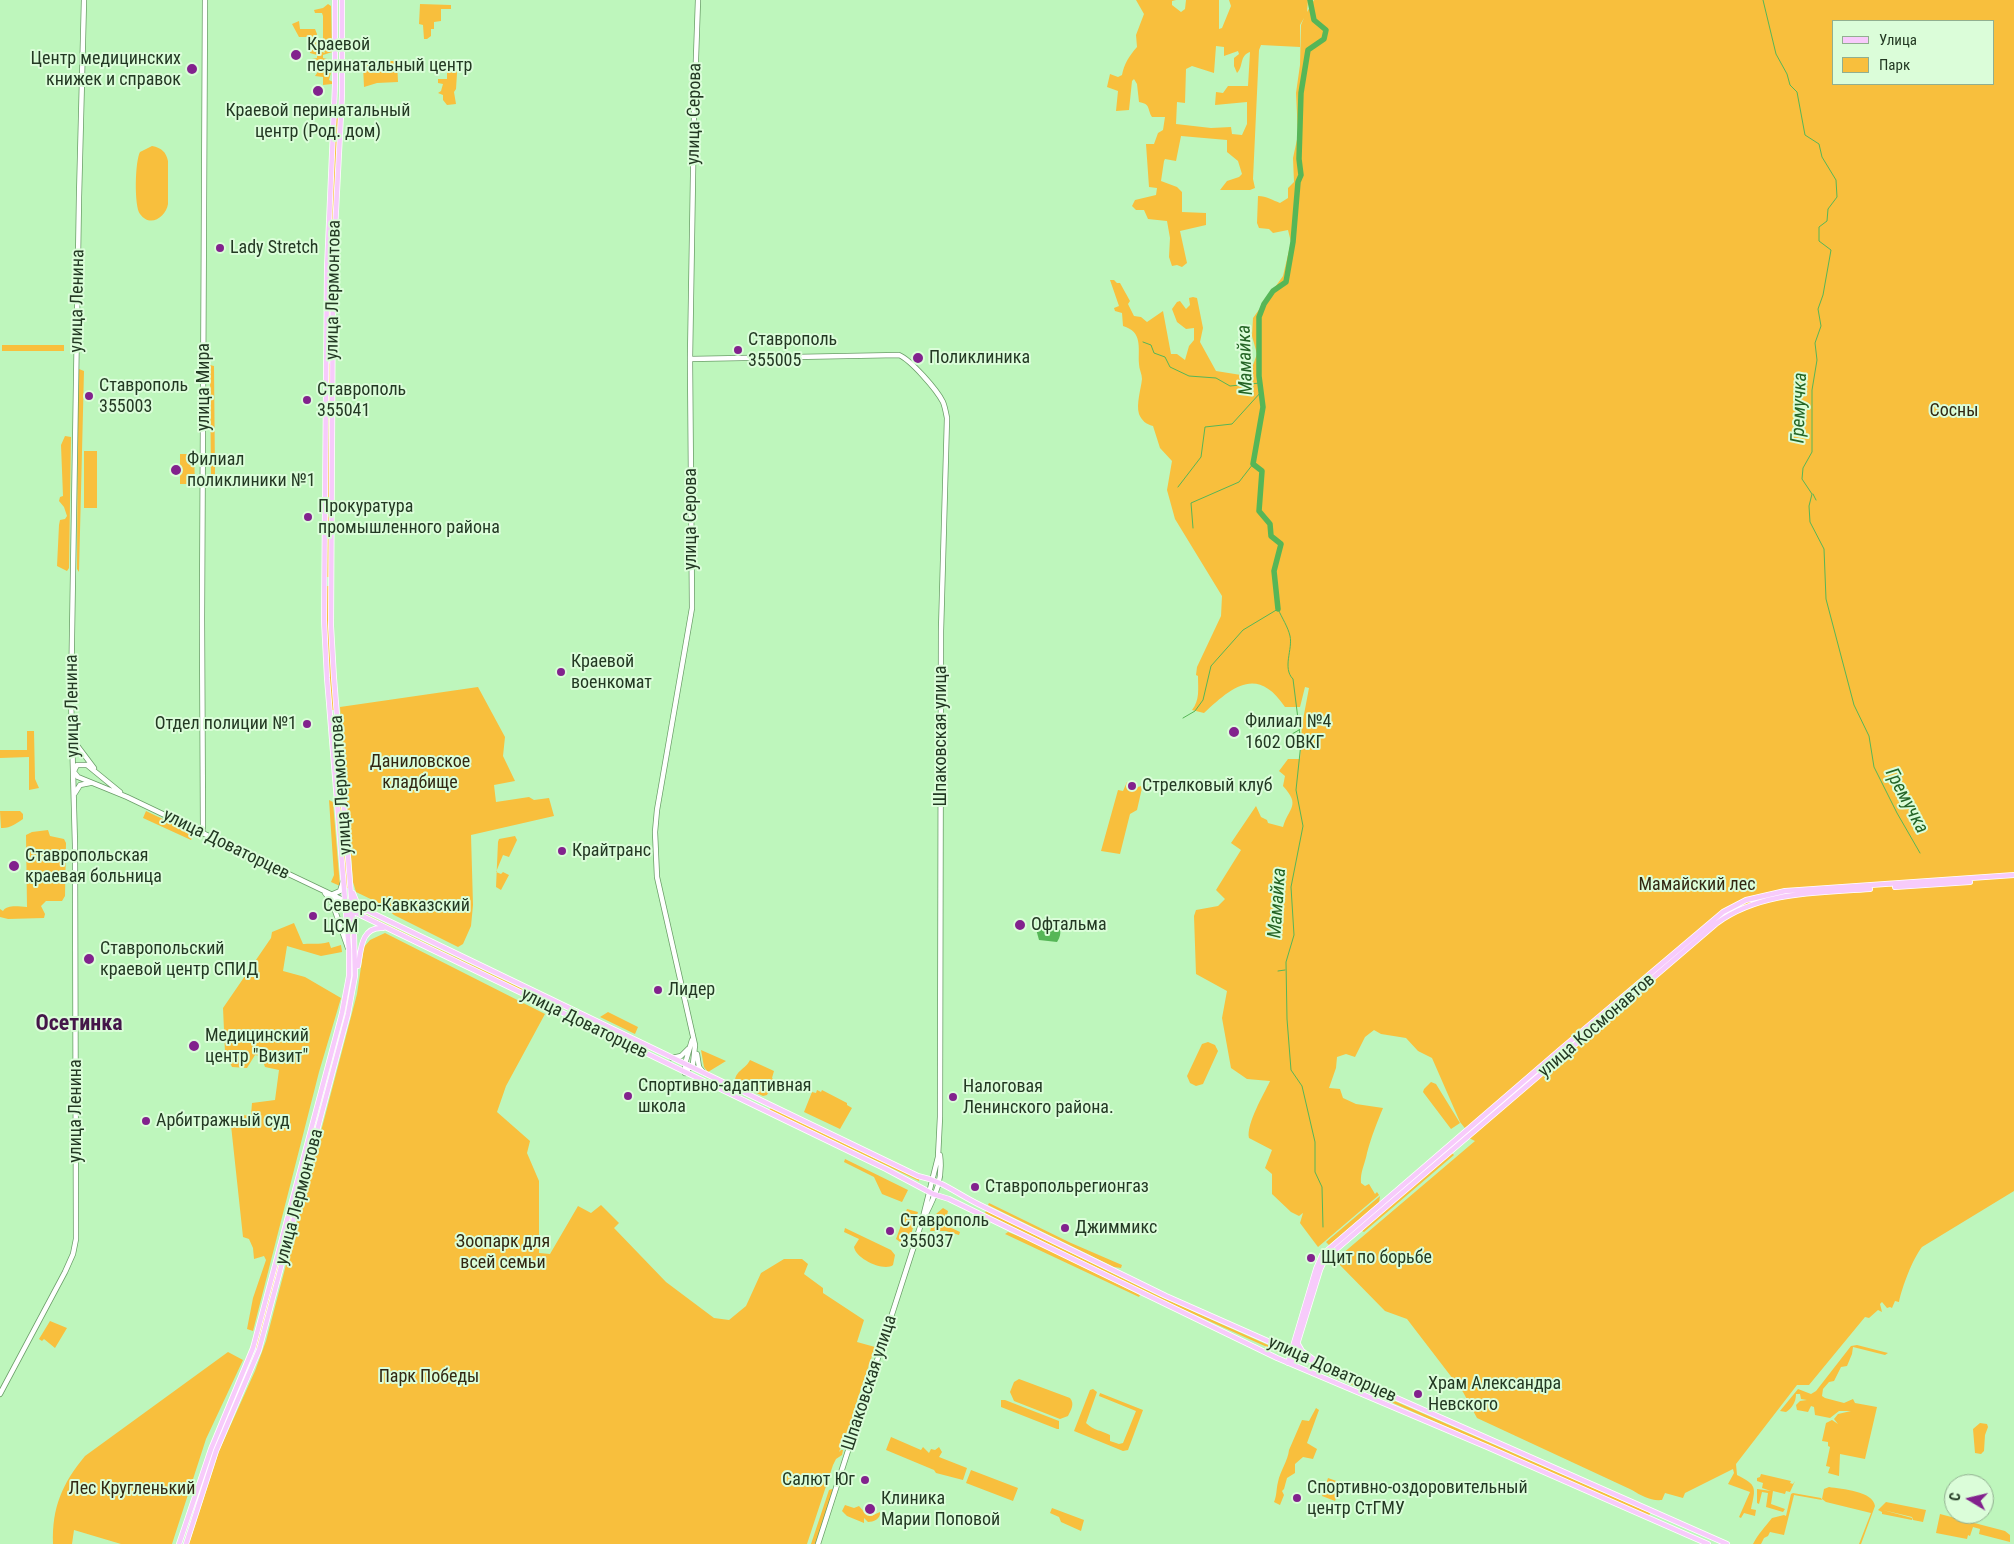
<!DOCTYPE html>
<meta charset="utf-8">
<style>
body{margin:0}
#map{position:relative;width:2014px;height:1544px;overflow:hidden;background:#bef6bc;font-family:"Roboto Condensed",sans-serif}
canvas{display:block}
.legend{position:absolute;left:1832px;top:20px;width:162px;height:65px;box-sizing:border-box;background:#dbfdd9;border:1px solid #91af90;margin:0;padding:6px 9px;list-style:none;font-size:15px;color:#233923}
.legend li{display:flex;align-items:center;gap:10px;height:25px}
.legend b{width:25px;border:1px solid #91af90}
.north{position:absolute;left:1944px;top:1474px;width:50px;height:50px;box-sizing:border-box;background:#dbfdd9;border:1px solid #91af90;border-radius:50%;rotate:279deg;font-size:14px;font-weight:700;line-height:20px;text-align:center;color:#233923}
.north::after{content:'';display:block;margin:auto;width:18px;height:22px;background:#82228d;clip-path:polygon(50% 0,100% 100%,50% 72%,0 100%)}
</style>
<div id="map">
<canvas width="2014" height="1544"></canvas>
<ul class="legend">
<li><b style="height:6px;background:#f7cbfb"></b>Улица</li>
<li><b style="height:14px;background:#f8bf3d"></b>Парк</li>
</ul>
<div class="north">С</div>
</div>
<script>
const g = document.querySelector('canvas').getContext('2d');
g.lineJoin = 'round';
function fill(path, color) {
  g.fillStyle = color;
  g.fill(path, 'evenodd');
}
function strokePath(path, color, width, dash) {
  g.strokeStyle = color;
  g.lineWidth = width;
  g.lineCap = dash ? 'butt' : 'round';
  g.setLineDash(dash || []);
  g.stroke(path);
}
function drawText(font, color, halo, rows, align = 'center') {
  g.font = font + ' "Roboto Condensed",sans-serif';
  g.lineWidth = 4;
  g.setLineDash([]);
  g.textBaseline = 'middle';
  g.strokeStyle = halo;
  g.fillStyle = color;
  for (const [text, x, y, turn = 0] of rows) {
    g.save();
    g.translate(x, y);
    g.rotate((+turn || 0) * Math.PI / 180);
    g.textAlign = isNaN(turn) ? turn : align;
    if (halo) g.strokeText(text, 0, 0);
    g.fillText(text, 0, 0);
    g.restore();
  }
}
fill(new Path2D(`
 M1136,0H1176L1172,1V5L1181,12L1185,9L1186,0H1219V29L1222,28L1231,6L1229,0H1308L1307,12L1314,0H2014V1191L1922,1247C1913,1258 1902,1287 1899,1302L1895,1301L1892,1308L1890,1307L1887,1308L1882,1302L1880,1304L1882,1312L1878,1310L1869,1318L1865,1317L1809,1385H1797L1736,1464L1737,1475C1757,1485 1756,1487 1751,1509L1756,1510L1755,1516L1744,1513L1741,1518L1739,1517L1750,1492L1728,1484L1734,1473L1733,1469L1685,1493L1683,1498L1665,1493L1662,1500C1650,1501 1642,1496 1632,1490L1477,1418L1463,1392L1407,1319L1385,1311L1335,1260L1475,1141L1469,1138H1461L1468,1132L1460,1122L1432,1058L1418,1051L1406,1038L1381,1034L1374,1030L1365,1037L1355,1057L1346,1054L1337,1057L1336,1068L1329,1088L1340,1089L1343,1098L1356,1104L1383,1108C1376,1125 1372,1135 1367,1153C1365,1164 1360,1172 1361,1183L1365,1186L1369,1184L1375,1194L1377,1192L1379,1195L1318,1247L1300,1223L1303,1213L1299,1216L1291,1212L1272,1194V1174L1265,1168L1272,1150L1249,1138C1246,1124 1264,1094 1270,1081L1247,1079L1231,1068L1222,1018L1227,991L1196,974L1194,916L1196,910L1218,906L1225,899L1216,890L1241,850L1231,843L1256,806L1261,817L1267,820L1268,823L1283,827C1289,807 1301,806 1283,786L1285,776L1279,771L1288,759H1300L1302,725L1309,688L1305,687L1300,707H1285C1257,665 1232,687 1204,713L1192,710C1200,700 1198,689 1198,676L1196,675L1197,667L1221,616L1222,596L1175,519L1167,490L1172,461L1160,448L1153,426C1146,424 1142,421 1139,414C1136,404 1141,389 1142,379C1142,374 1139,369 1139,364C1138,347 1143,332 1123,326L1122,313L1115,311L1114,308L1119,306L1110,280H1114L1117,283H1120L1130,301L1128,304L1134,316L1141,317L1147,322L1163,311L1171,354H1177L1185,360L1189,346L1194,340V328L1186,329L1177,322L1172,309L1177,302L1180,301L1186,309L1190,305L1189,298L1193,297L1197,298L1203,328L1200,342L1216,371L1241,375L1253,365L1257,354L1252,336L1253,318L1283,276L1291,242L1288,230L1273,233L1269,229L1259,228L1257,223L1258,196C1267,196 1272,200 1280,203L1288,198V188L1294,182L1293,158L1298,135L1296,93L1300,65L1301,25L1304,18L1300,25V47L1261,45L1259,50L1253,179L1255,188L1250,190H1220L1227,181L1239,177L1242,174L1238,161L1227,152V140L1181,136L1176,161L1165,159L1164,161L1161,181L1177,187L1182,192V212L1206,213V225L1180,231L1187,263L1182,267L1177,265L1172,266L1169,257L1170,238L1167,221L1148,219L1144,210H1136L1132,206L1135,200L1156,195L1157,188L1149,187L1146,144H1154L1158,133L1163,130L1165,117H1152C1147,109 1151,104 1139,102L1137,84L1134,79L1132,81L1129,110L1116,111L1118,91L1107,87L1110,74L1118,77L1122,75C1124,64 1129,56 1137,47L1136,35L1144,14ZM1833,21H1993V84H1833ZM1216,46L1224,47V56L1238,51L1239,54L1234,58V66L1237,73C1244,66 1239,56 1250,52L1248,86H1228L1223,93L1216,92L1215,105L1247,102V124L1242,135L1232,134L1231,127L1211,128L1176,124L1177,102L1185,103L1186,69L1192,66L1214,73Z
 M328,4L331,6L332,52L323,55V58L331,60C333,68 331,72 329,80L333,82L332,84L323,85V77L315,76L319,70L310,67L312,59L317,58V55L310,53V46L313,47L310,43V37H299L292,24L299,21L300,29H315L317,34L315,40H322V45L316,49H313L325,53L323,49V16L322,13H315L314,10L323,8Z
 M420,4L451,5V9H441V21L434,22V29H431V36L427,39H424L423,25L419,24Z
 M368,61H397L398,82L377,83L364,87L363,66Z
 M454,65L457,73L456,89L454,92L456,104L447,105L443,100V95L438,93L441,91L443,84L438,83V79H447V66Z
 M338,118L331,269L330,356H328L329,269L336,119Z
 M152,146C162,148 166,152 168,161V204C166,217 150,228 140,214C134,206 135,161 140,152Z
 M2,345H64V351H2Z
 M329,363L330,364L329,577H327Z
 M210,365L214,366L215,475L211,476Z
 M79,369L84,371L79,572L77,569L78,373Z
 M65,436L71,437L69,568L67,571L57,566L59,525L60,520L65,519L67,516L64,507L59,501L60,497L63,496L61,445Z
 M84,451H97V508H84Z
 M180,454H194L195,484H180Z
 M327,586H329L330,646L334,710H332L327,646Z
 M478,687L505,737L503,756L515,781L494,785L496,802L529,797L534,800L549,798L554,816L471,835L473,905L471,926L463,944L458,947L394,915L381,904L356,892L353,882L340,707Z
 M332,717H334L348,888H346Z
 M27,731H34L35,779L39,788L29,790V757L0,758V750H27Z
 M1127,782L1138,785V787L1141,786L1142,788L1137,810L1130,814L1120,854L1101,851L1118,790L1123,791Z
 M329,800L333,802L340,886L331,882L334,875Z
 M0,811H20L23,814V819C17,823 9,829 1,828Z
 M146,811L194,834L191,840L143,818Z
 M48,830L50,836L64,839L66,843L65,896L62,901H46L41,906L45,914L44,918L8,919L0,917V909L3,911C8,904 19,907 27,907L26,835L32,832Z
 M515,836L517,840L509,857L503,855L496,872L501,874L503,872L509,875L501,890L496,887L498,842L499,839Z
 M363,913L550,1002L549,1004L363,915Z
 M350,919L353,949L351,987L301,1178L350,987L351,964Z
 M294,923L303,944C314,943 317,945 329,942L331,948L341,945L342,952L321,956L287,946L283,971L305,977L341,998L319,1072L253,1331L247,1329L253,1298L266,1260L264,1256L254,1259L253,1248L249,1239L243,1237L230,1116L251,1115L252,1103L275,1100L279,1070L265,1067L261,1056L255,1055L247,1068L232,1067L225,1052L223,1008L271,938L272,932Z
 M385,933L545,1014L506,1086L497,1112L530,1141L527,1153L539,1181V1253L550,1254L578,1206L591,1213L601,1205L619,1223L614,1228L666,1282L714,1318L729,1320L746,1306L761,1273L784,1259H802L808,1264L804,1274L823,1288V1293L864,1320L857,1342L875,1347L853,1413H855L844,1447H841L839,1452L841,1450H843L842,1455L836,1459L833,1465L807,1544H189L219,1451L255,1371L266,1341L357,994L364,947L370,940Z
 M608,1012L638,1027L635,1034L600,1017Z
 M1208,1042L1215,1045L1218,1051L1203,1084L1196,1086L1190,1083L1187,1076L1202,1044Z
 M701,1050L726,1061L708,1072L727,1081L705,1071H707L704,1067Z
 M750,1060L774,1071L772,1078L774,1080L767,1095L763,1096L735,1083C734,1071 746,1069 750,1060Z
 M1431,1082L1436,1084L1460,1123L1451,1129L1423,1092L1424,1089Z
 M817,1090L821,1092L822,1090L847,1103V1105L852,1108L840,1129L804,1112L812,1092L816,1093Z
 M771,1108L919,1179V1181L769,1110Z
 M1452,1153L1454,1155L1364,1232L1362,1231L1368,1224Z
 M845,1159L908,1190L902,1202L882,1194L874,1177L844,1162Z
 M301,1181V1182L257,1348L255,1347Z
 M1380,1196L1379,1203L1329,1245L1326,1242Z
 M989,1203L1071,1243L1122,1265L1121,1268L1114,1267L988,1205Z
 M943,1208L948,1211L947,1215L945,1214V1218L941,1220V1223L960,1232L959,1235L946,1231H930L936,1214Z
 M907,1209L918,1212L907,1247L896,1239Z
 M986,1211L1161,1297L1288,1354L1287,1356L1160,1299L985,1213Z
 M845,1228L891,1250L895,1255L893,1265C884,1272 856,1259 854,1247L859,1239L844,1232Z
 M1008,1232L1028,1240L1140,1295L1139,1297L1005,1234Z
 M50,1321L67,1328L55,1348L44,1339L42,1341L39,1339Z
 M1857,1345L1888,1353L1885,1355L1853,1347L1852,1354L1847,1366L1841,1367L1834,1381L1829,1382L1823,1389L1822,1396L1825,1398L1844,1403L1853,1399L1855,1403L1877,1407L1865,1459L1840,1454L1839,1476L1828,1473L1830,1467L1826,1466L1830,1447L1828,1446V1442L1822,1441L1826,1423L1832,1420L1838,1424L1834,1419L1838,1414L1851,1411H1839L1830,1418L1815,1415L1814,1407L1811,1406L1808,1412L1797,1410L1796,1405L1800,1401L1807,1400L1801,1399L1800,1394H1796C1796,1402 1792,1408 1786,1412L1780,1411L1798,1389L1811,1394L1816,1391L1851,1346Z
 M228,1352L243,1360L206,1439L172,1544H121L74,1530L72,1544H53C52,1507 62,1484 85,1456Z
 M1326,1371L1650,1513L1649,1516L1325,1373Z
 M1019,1379L1070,1398C1075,1404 1071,1410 1068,1416L1060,1419L1014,1401L1010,1392L1014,1382Z
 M1093,1389L1097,1392L1086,1423C1094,1431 1101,1430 1110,1435V1441L1119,1444L1123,1443L1136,1411L1099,1396L1100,1393L1143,1410L1128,1450L1123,1451L1074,1431L1090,1390Z
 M1001,1400H1005L1059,1421V1429H1057L1001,1407Z
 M1316,1408L1319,1410L1307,1443L1317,1449L1313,1459L1303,1457L1295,1464V1473L1287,1478L1284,1489L1282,1491L1284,1495L1280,1505L1274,1502C1277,1495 1276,1490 1278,1482C1280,1471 1288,1461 1289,1450L1302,1420L1309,1421Z
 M1980,1423L1987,1424L1988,1427L1985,1435L1984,1451L1981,1454L1975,1453L1973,1429Z
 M891,1437L921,1450L923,1447L929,1453L931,1449L935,1450L939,1447L942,1452L939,1457L967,1468L963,1480L936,1473L934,1470L886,1450Z
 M971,1470L1018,1488L1013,1501L966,1483Z
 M1761,1474L1791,1481L1790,1483L1793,1484L1795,1481L1790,1492L1786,1491L1785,1494L1773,1491L1771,1504L1785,1509L1783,1512L1766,1507L1768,1493L1762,1492L1759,1504L1757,1503V1489L1771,1491L1762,1488L1763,1483L1757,1481V1478L1760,1477Z
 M1328,1478L1342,1483L1335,1501L1322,1496Z
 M1829,1487C1842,1489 1873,1491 1875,1506L1861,1544H1859L1871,1513L1826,1502L1822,1499L1824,1489Z
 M832,1489L833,1490L816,1544H811L829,1490Z
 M1793,1493L1821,1498L1822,1500L1794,1495L1784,1535L1770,1532L1768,1536L1764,1538L1761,1544H1753C1758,1534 1765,1527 1772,1518L1784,1515L1786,1516L1791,1494Z
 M1886,1502L1926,1510L1923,1522L1913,1520L1912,1517L1883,1510L1912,1518V1520L1882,1514V1512L1878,1510Z
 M845,1505L854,1508L859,1506L865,1513L871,1516L880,1512C881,1519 873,1522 868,1522L864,1518V1523L847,1516L842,1511Z
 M1052,1508L1084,1520L1081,1531L1061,1522L1059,1517L1050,1513Z
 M1940,1514L2005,1531L2010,1535V1542L1979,1534L1980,1529L1973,1527L1970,1536L1968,1535L1967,1539L1936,1533Z`), '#f8bf3d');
fill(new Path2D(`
 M1045,918L1055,920C1060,927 1063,933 1057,942L1039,940L1036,929Z`), '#56b657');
strokePath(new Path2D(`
 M1763,0L1776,54L1787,74L1790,85L1797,92L1805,135L1819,144L1822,157L1836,180L1837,197L1828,209L1827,221L1819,227V241L1831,250L1823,295L1818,309L1821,326L1815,343L1817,360L1812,390V452L1803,468L1802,479L1812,494L1809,506L1810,522L1824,549L1826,599L1854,705L1869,736L1874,767L1897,813L1920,853
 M1143,342L1151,345L1154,353L1165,357L1170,367L1189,376L1216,378L1230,386L1260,383
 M1178,487L1201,457L1205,427L1232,424L1261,392
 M1813,494L1816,500
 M1193,528L1191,503L1239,482L1253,464
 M1183,718L1195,711L1203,700L1211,666L1243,630L1278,609C1282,618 1288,627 1290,636C1293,649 1282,668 1293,679L1301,743L1296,790L1303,826L1291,887L1294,935L1286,962L1287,1019L1291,1070L1302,1086L1315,1142V1172L1322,1187L1323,1227
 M1292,734L1299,730
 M1278,971L1285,970`), '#56b657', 1);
strokePath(new Path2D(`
 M1278,609L1274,571L1281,544L1271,536L1270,524L1259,511L1262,471L1253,464L1263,407L1259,376V317L1264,304L1273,291L1286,282L1293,242L1298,182L1301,175L1299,159L1301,93L1308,50L1324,39L1326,30L1314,20L1310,0`), '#56b657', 5.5);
const secondary = new Path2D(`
 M690,359L899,355C911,360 937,390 943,402C945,407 946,413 947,418L941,631L940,1117L938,1157L922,1221L818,1544
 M73,740L94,768
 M74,771L77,765H87L120,792
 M74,772L78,777L127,797L362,909
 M75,793L80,785L90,783
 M203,833L202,618L205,0
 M325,893L332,902L348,948
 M333,894L340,891L343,882
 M330,896L352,911
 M697,1054L699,1067L703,1072
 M672,1058L681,1056L688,1049
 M685,1073L693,1064L695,1045L657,877L655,832L657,810L692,608L690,359L694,115L698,0
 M685,1073V1064L692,1040
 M925,1216C936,1194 943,1179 940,1155
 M0,1394L65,1272L73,1254L76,1239L75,845L71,698L79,197L84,0`);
const primary = new Path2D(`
 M1895,887L1970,882
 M353,893L357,903L368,911L918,1176C943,1181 957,1194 980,1205L1166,1296L1727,1544
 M352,911L886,1169L933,1194L949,1199L988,1218L1277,1358L1487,1447L1708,1544
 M347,920L352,911L359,910L366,911
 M358,966C361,950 361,926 383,928
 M1298,1344L1302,1351L1317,1362
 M1288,1363L1316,1269L1322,1255L1561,1049L1723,912L1746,900L1785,891L2014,875
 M1291,1364L1320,1270L1325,1259L1717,923C1761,891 1818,893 1870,889
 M179,1544L211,1449L253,1348L342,1013L349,976V950L327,678L324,620L327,268L335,85V0
 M186,1544L216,1451L259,1350L348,1014L355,976L354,934L334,678L331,626L333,269L342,95V0`);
strokePath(secondary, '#6a9e68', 6);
strokePath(primary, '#fff', 6);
strokePath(secondary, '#fff', 4.5);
strokePath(primary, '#f7cbfb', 4.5);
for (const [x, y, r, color] of [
 [296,55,6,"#82228d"],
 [192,69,6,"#82228d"],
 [318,91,6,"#82228d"],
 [220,248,5,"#82228d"],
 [738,350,5,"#82228d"],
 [918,358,6,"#82228d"],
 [89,396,5,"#82228d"],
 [307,400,5,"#82228d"],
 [176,470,6,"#82228d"],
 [308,517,5,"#82228d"],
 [561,672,5,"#82228d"],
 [307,724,5,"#82228d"],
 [1234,732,6,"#82228d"],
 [1132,786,5,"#82228d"],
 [562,851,5,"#82228d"],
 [14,866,6,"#82228d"],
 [313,916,5,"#82228d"],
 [1020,925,6,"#82228d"],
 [89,959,6,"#82228d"],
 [658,990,5,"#82228d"],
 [194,1046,6,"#82228d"],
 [628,1096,5,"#82228d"],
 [953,1097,5,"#82228d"],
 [146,1121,5,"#82228d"],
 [975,1187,5,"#82228d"],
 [1065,1228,5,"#82228d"],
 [890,1231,5,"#82228d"],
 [1311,1258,5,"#82228d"],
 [1418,1394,5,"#82228d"],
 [865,1480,5,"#82228d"],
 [1297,1498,5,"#82228d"],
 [870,1509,6,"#82228d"]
]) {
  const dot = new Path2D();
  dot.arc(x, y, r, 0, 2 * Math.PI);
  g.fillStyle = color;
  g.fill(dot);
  strokePath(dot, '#dbfdd9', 2);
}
drawText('18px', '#233923', '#dbfdd9', [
 ["Краевой",307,45],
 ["перинатальный центр",307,66],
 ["Центр медицинских",181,59,"right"],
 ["книжек и справок",181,80,"right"],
 ["Краевой перинатальный",318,111,"center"],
 ["центр (Род. дом)",318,132,"center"],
 ["Lady Stretch",230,248],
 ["Ставрополь",748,340],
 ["355005",748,361],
 ["Поликлиника",929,358],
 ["Ставрополь",99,386],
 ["355003",99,407],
 ["Ставрополь",317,390],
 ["355041",317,411],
 ["Филиал",187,460],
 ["поликлиники №1",187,481],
 ["Прокуратура",318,507],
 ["промышленного района",318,528],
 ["Краевой",571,662],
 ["военкомат",571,683],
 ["Филиал №4",1245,722],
 ["1602 ОВКГ",1245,743],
 ["Отдел полиции №1",297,724,"right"],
 ["Стрелковый клуб",1142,786],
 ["Крайтранс",572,851],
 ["Ставропольская",25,856],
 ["краевая больница",25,877],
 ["Северо-Кавказский",323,906],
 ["ЦСМ",323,927],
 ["Офтальма",1031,925],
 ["Ставропольский",100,949],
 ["краевой центр СПИД",100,970],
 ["Лидер",668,990],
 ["Медицинский",205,1036],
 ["центр \"Визит\"",205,1057],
 ["Спортивно-адаптивная",638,1086],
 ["школа",638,1107],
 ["Налоговая",963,1087],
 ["Ленинского района.",963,1108],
 ["Арбитражный суд",156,1121],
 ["Ставропольрегионгаз",985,1187],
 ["Ставрополь",900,1221],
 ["355037",900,1242],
 ["Джиммикс",1075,1228],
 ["Щит по борьбе",1321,1258],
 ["Храм Александра",1428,1384],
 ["Невского",1428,1405],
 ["Салют Юг",855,1480,"right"],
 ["Спортивно-оздоровительный",1307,1488],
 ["центр СтГМУ",1307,1509],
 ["Клиника",881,1499],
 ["Марии Поповой",881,1520]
], 'left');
drawText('18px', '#233923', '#dbfdd9', [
 ["улица Серова",695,114,-89],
 ["улица Лермонтова",334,290,-89],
 ["улица Ленина",78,301,-89],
 ["улица Мира",204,387,-90],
 ["улица Серова",691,519,-90],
 ["улица Ленина",73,706,-91],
 ["Шпаковская улица",941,736,-90],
 ["улица Лермонтова",342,785,-94],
 ["улица Доваторцев",226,845,26],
 ["улица Доваторцев",584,1024,26],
 ["улица Космонавтов",1597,1026,-41],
 ["улица Ленина",76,1111,-90],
 ["улица Лермонтова",300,1197,-75],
 ["улица Доваторцев",1332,1370,24],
 ["Шпаковская улица",870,1383,-72]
]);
drawText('18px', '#322712', '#dbfdd9', [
 ["Сосны",1954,411],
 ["Даниловское",420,762],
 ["кладбище",420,783],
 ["Мамайский лес",1697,885],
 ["Зоопарк для",503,1242],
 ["всей семьи",503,1263],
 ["Парк Победы",429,1377],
 ["Лес Кругленький",132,1489]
]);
drawText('italic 19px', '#246425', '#dbfdd9', [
 ["Мамайка",1246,360,-92],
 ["Гремучка",1800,408,-88],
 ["Гремучка",1906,801,62],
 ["Мамайка",1278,903,-86]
]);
drawText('bold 22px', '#441649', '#dbfdd9', [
 ["Осетинка",79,1024]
]);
</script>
